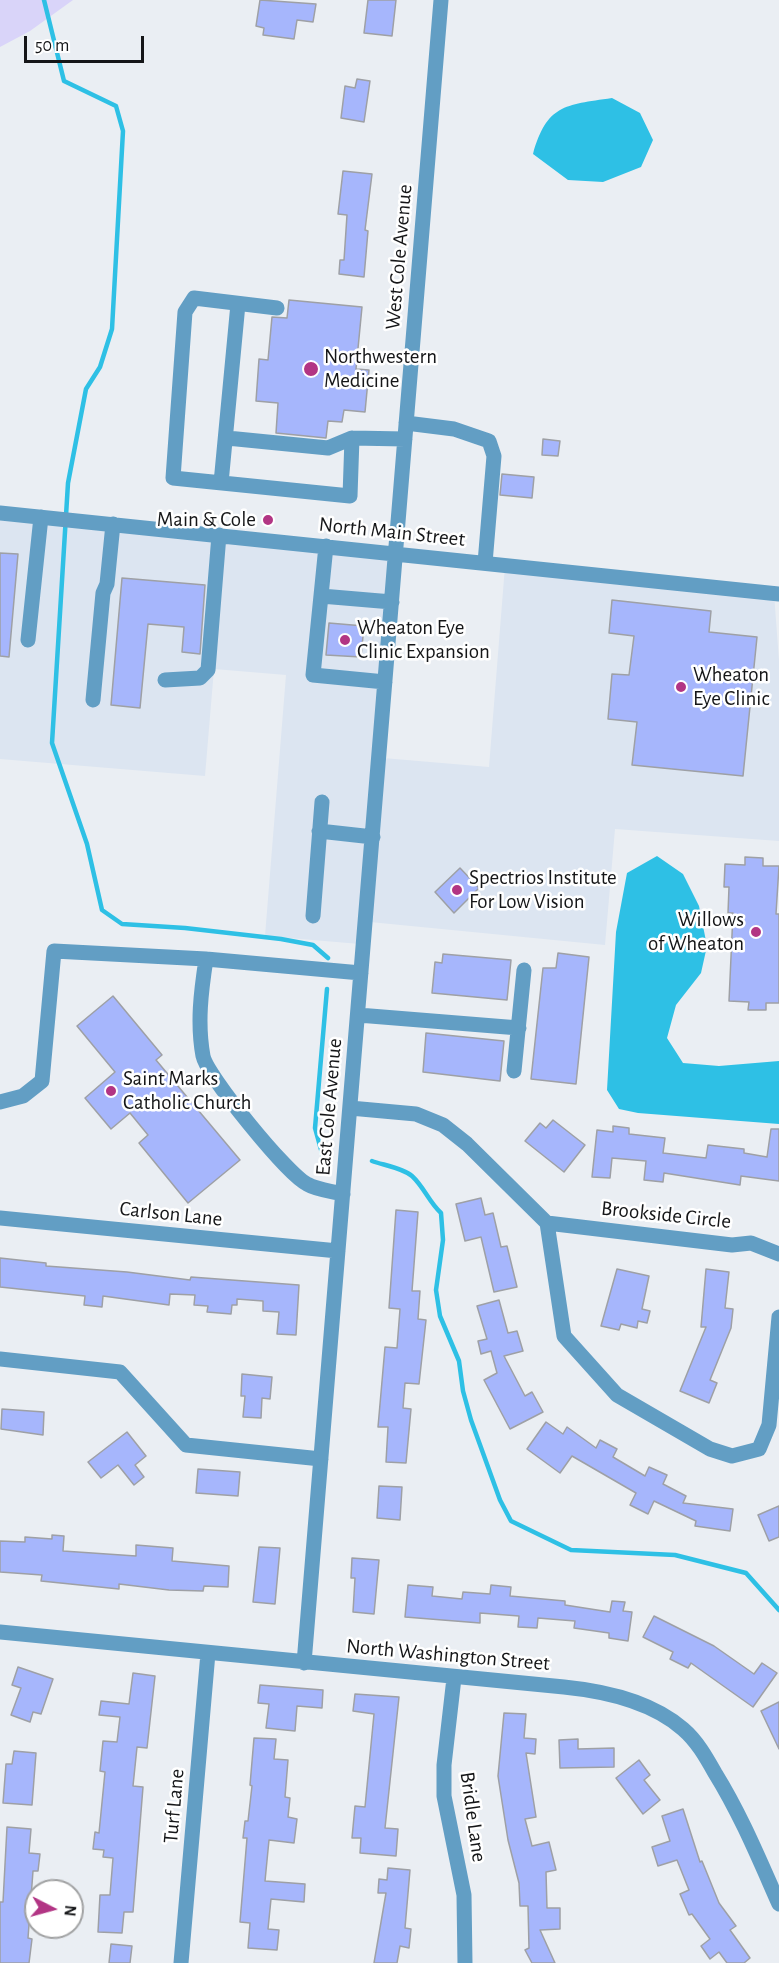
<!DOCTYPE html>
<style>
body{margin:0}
#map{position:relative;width:779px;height:1963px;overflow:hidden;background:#eaeef3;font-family:"Alegreya Sans",sans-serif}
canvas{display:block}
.north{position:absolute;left:24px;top:1879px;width:60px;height:60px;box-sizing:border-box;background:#fff;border:2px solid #a1a2a3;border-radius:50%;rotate:96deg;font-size:16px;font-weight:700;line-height:24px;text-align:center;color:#151618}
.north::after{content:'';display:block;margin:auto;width:21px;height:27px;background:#b23584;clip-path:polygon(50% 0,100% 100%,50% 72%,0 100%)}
.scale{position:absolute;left:24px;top:36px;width:120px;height:27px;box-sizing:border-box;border:3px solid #151618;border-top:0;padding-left:8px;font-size:18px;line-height:21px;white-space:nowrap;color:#151618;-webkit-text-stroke:4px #fff;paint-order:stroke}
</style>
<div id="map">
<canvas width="779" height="1963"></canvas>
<div class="north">N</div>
<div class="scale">50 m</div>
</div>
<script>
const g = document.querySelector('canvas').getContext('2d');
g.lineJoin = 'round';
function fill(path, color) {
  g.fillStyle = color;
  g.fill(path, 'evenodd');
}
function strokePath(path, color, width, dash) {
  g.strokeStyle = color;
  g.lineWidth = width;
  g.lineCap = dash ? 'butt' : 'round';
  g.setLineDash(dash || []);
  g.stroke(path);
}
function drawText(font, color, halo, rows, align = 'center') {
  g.font = font + ' "Alegreya Sans",sans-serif';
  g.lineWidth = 5;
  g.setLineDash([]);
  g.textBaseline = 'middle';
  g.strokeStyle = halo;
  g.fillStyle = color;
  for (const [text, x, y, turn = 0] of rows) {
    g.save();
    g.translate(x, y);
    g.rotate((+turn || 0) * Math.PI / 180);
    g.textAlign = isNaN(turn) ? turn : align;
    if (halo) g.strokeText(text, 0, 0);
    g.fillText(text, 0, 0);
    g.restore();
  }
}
fill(new Path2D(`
 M0,520L391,557L360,944L265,936L286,675L214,669L205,776L0,759Z
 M505,566L774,593L779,661V841L615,829L605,945L370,922L383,758L489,767Z`), '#dce5f1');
fill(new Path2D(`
 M0,0H73L30,31L0,47Z`), '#d9d4f9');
fill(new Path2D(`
 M612,98L640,113L653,140L641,167L603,182L568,180L533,154C547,105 564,105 612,98Z
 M657,856L683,874L699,906L707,946L701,973L676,1005L667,1038L683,1063L719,1066L779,1061V1124L638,1113L619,1109L607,1090L616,932L627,873Z`), '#2ec0e5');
strokePath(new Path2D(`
 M44,0L64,81L116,106L123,131L112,329L100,367L86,389L68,483L52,743L87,844L102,910L122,924L185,928L281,939L313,945L328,958
 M323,1157L315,1128L327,989
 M372,1161C383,1165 403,1168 412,1176C424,1187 429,1202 441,1213L443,1240L436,1290L440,1316L459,1361L463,1391L471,1420L500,1500L511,1521L571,1550L675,1555L746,1573L779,1610`), '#2ec0e5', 4.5);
const building = new Path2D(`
 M260,0L316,4L313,22L297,20L294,39L263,35L264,28L256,26Z
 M368,0H396L392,36L364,33Z
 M357,79L370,81L364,122L341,118L345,86L355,88Z
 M343,171L372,174L365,230L368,231L364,277L339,274L340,260H344L347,215L338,214Z
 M289,300L362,307L356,369L369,370L365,412L344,410L342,422L328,421L326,438L276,433L278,403L256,401L259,359L268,360L272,317L287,318Z
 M543,439L560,441L558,456L542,455Z
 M502,474L534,477L532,498L500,495Z
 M0,553L18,554L9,657L0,656Z
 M122,578L205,585L200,654L182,652L184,627L148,624L140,708L111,705Z
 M612,600L711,611L709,632L757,637L743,776L632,765L637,722L608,719L612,674L629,675L634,636L609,633Z
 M329,623L364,626L361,657L326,655Z
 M745,857L763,858V866H779L776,914H779V1003H766V1010H748L749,1002L729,1001L733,913H728L729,887H724L725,864L745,865Z
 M460,868L479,888L454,913L435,892Z
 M558,953L589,957L576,1084L531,1079L543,968H556Z
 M443,954L511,960L507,1000L432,993L435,962L442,963Z
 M113,996L162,1055L156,1060L240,1160L188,1203L139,1143L148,1135L130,1113L111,1129L85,1098L115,1072L77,1026Z
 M426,1033L504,1041L500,1081L423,1072Z
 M553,1120L585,1145L564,1172L525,1141L540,1123L546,1128Z
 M613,1126L629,1128V1134L665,1138L663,1153L706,1158L708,1145L744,1149V1153L767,1157L771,1129H779V1181L741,1176L740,1185L664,1173L663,1182L644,1180L646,1161L612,1158L610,1178L592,1177L597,1130L613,1132Z
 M481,1198L485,1215L493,1213L501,1247L507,1246L517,1287L494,1292L481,1237L465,1241L456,1204Z
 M396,1210L418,1212L412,1291H420L418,1319L426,1320L419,1384L405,1383L403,1408L411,1409L406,1463L386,1462L388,1427H378L385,1347L397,1348L400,1309L389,1308Z
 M0,1258L46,1263V1266L127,1272L190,1280L191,1277L299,1285L296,1335L277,1334L279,1312L263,1311V1301L237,1299V1305H232L231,1314L207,1312L208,1306L194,1305L195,1295L170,1294L169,1305L103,1296L102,1307L84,1305L85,1296L0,1287Z
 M617,1269L649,1276L642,1309L650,1311L647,1323L638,1321L637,1328L621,1324L619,1330L601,1326Z
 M706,1269L729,1272L725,1308L733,1309L731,1328L710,1380L717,1383L709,1403L680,1391L706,1327H701Z
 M499,1300L508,1333L517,1331L523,1351L504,1356L525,1396L532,1392L543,1412L510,1429L484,1380L497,1373L491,1351L481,1354L478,1341L487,1339L477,1306Z
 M242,1374L272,1377L270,1399L262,1398L261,1418L243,1417L245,1396H241Z
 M2,1409L44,1412L43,1435L1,1429Z
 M546,1422L563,1434L567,1427L596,1448L600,1440L617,1449L613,1457L645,1476L649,1467L667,1475L663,1484L686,1496L683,1503L733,1509L730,1531L695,1526L696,1521L654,1501L648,1514L630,1505L636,1493L572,1456L560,1473L527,1449Z
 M127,1432L146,1456L135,1465L144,1477L134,1485L118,1465L101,1478L88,1462Z
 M198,1469L240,1472L238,1496L196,1493Z
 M379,1486L402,1487L400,1520L377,1518Z
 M779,1506V1537L769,1541L758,1515Z
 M52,1535L64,1536L63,1551L136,1556V1545L173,1548L172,1561L229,1566L228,1587L204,1586L203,1591L169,1590L119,1584V1589L41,1581L42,1575L0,1572V1541L25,1542V1537L52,1539Z
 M259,1547L280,1548L275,1604L253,1602Z
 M352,1558L379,1560L374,1614L353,1612L355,1578H351Z
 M408,1585L433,1587L432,1596L462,1599L463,1592L490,1594L491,1585L511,1587L510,1596L565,1601V1605L610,1612L612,1601L625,1602L623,1611L632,1612L628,1641L609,1638V1633L574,1628L575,1621L538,1618L537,1628L518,1627L519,1616L480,1613V1623L405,1617Z
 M654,1616L714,1646L754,1674L762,1663L777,1673L753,1707L691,1663L688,1668L670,1659L673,1652L643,1637Z
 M18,1667L53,1679L41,1714L33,1712L30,1722L11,1715L21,1688L12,1685Z
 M133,1673L155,1676L147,1748L137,1747L133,1786L143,1787L133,1912H124L122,1933L98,1932L100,1895H110L113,1858L103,1857L104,1850L93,1849L95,1832L99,1833L105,1772L100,1771L103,1741L117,1742L120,1717L99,1715L101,1701L129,1704Z
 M260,1685L323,1690L322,1708L297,1706L295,1731L266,1728L269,1704L258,1703Z
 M355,1694L399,1697L385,1828L398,1829L396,1856L360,1853L361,1838H352L355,1806L365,1807L374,1714L353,1711Z
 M779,1702V1749L761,1711Z
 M504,1713L526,1714L524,1738L536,1739L535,1754L526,1753L536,1817L525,1819L532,1846L549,1842L556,1870L546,1872L547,1908H560V1929L540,1930L555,1963H532L525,1950L529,1948L528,1906H520L519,1883L508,1840L498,1776Z
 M254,1738L276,1739L274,1759L288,1760L285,1797L290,1798L288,1817L297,1819L294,1843L269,1840L265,1881L305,1884L304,1902L271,1899L268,1929L279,1930L277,1950L248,1948L250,1923L240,1922L247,1838H243L245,1821H248L252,1786L250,1785Z
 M578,1739V1749L614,1748V1767L560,1768L559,1740Z
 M14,1751L36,1753L32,1805L3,1803L6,1764H12Z
 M639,1760L650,1775L644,1780L660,1800L643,1814L616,1778Z
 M683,1809L700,1862L702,1861L719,1903L736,1926L730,1930L750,1958L744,1963H727L719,1952L710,1959L701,1946L710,1939L692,1914L689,1915L680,1894L689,1890L677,1860L658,1866L652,1847L670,1841L662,1816Z
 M7,1827L31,1829L29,1853L40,1854L38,1871H33L28,1938L32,1939L29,1963H0V1902H3Z
 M388,1868L410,1870L405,1928L411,1929L409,1948L400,1946L397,1963H374L386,1893H378L379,1879L387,1880Z
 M111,1944L132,1946L130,1963H109Z`);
fill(building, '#a6b6fc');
strokePath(building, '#9ea0a5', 1.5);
strokePath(new Path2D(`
 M277,308L194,298L185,312L173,478L350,496L352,438
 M406,423L454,429L489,441L494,456L485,563
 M227,438L328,448L352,438L405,439
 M221,483L238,304
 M0,513L779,594
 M326,546L313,675L385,682
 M321,596L392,602
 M28,640L41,517
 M165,680L200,678L208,670L219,535
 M93,700L103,593L107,584L113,524
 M319,831L373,837
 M313,916L322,802
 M206,959C201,992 197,1023 203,1056C207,1076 288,1175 307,1184C317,1190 332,1191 343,1194
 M358,1015L519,1028
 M514,1071L524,970
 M0,1102L23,1096L42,1081L54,951L206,959L361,973
 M350,1108L416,1114L443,1125L467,1144L547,1223L564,1336L617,1395L710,1449L732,1456L759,1449L769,1425L779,1317
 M0,1218L338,1251
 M547,1223L732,1245L751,1243L779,1254
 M0,1359L120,1372L186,1445L321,1459
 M0,1632L564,1687C604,1691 651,1701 683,1729C697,1741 706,1757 715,1773C741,1815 759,1859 779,1904
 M304,1663L441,0
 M454,1678L444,1765V1796L464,1895L465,1963
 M181,1963L208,1653`), '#629ec4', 15);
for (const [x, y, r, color] of [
 [311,369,8,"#b23584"],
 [268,520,6,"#b23584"],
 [345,640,6,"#b23584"],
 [681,687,6,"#b23584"],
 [457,890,6,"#b23584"],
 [756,932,6,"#b23584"],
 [111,1091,6,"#b23584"]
]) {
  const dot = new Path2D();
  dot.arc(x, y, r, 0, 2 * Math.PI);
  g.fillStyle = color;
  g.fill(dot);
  strokePath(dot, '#fff', 2);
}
drawText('21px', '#151618', '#fff', [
 ["West Cole Avenue",399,257,-85],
 ["North Main Street",392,532,6],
 ["East Cole Avenue",329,1107,-85],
 ["Carlson Lane",171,1214,6],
 ["Brookside Circle",666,1215,6],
 ["North Washington Street",448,1655,5],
 ["Turf Lane",174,1806,-85],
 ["Bridle Lane",473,1817,82]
]);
drawText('21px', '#151618', '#fff', [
 ["Northwestern",324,357],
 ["Medicine",324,381],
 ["Main & Cole",256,520,"right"],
 ["Wheaton Eye",357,628],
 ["Clinic Expansion",357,652],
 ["Wheaton",693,675],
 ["Eye Clinic",693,699],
 ["Spectrios Institute",469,878],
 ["For Low Vision",469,902],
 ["Willows",744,920,"right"],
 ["of Wheaton",744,944,"right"],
 ["Saint Marks",123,1079],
 ["Catholic Church",123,1103]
], 'left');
</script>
